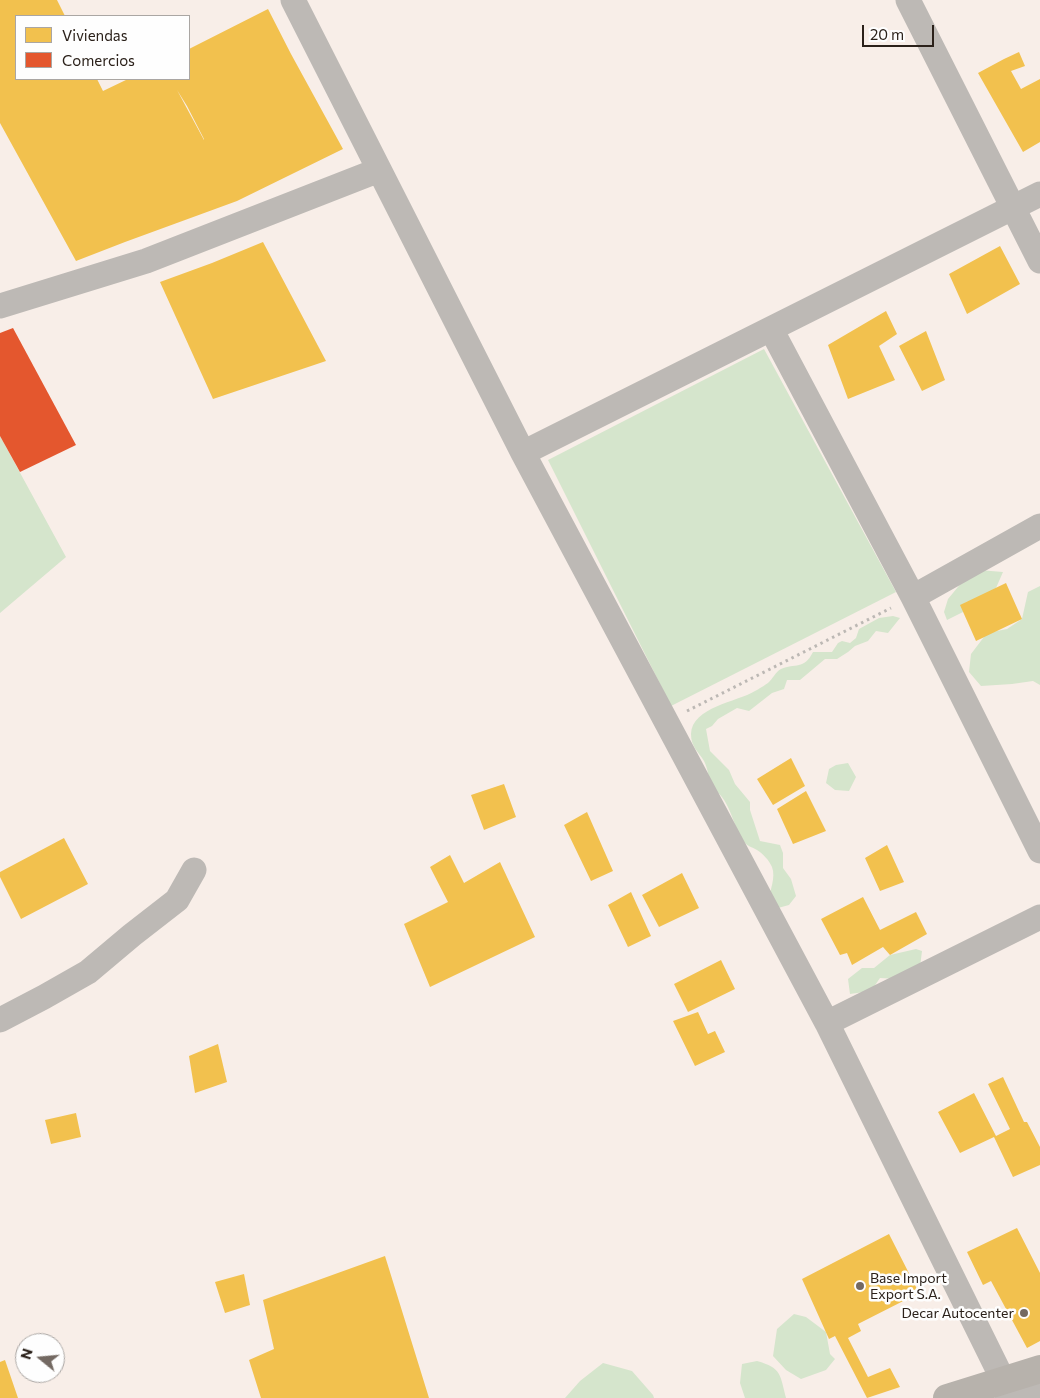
<!DOCTYPE html>
<style>
body{margin:0}
#map{position:relative;width:1040px;height:1398px;overflow:hidden;background:#f8eee8;font-family:Commissioner,sans-serif}
canvas{display:block}
.legend{position:absolute;left:15px;top:15px;width:175px;height:65px;box-sizing:border-box;background:#fefefe;border:1px solid #aaa6a3;margin:0;padding:6px 9px;list-style:none;font-size:15px;color:#2b211a}
.legend li{display:flex;align-items:center;gap:10px;height:25px}
.legend b{width:25px;border:1px solid #aaa6a3}
.north{position:absolute;left:15px;top:1333px;width:50px;height:50px;box-sizing:border-box;background:#fefefe;border:1px solid #aaa6a3;border-radius:50%;rotate:287deg;font-size:14px;font-weight:700;line-height:20px;text-align:center;color:#2b211a}
.north::after{content:'';display:block;margin:auto;width:18px;height:22px;background:#736962;clip-path:polygon(50% 0,100% 100%,50% 72%,0 100%)}
.scale{position:absolute;left:862px;top:25px;width:72px;height:22px;box-sizing:border-box;border:2px solid #2b211a;border-top:0;padding-left:6px;font-size:15px;line-height:18px;white-space:nowrap;color:#2b211a;-webkit-text-stroke:4px #fefefe;paint-order:stroke}
</style>
<div id="map">
<canvas width="1040" height="1398"></canvas>
<ul class="legend">
<li><b style="height:14px;background:#f2c14e"></b>Viviendas</li>
<li><b style="height:14px;background:#e4572e"></b>Comercios</li>
</ul>
<div class="north">N</div>
<div class="scale">20 m</div>
</div>
<script>
const g = document.querySelector('canvas').getContext('2d');
g.lineJoin = 'round';
function fill(path, color) {
  g.fillStyle = color;
  g.fill(path, 'evenodd');
}
function strokePath(path, color, width, dash) {
  g.strokeStyle = color;
  g.lineWidth = width;
  g.lineCap = dash ? 'butt' : 'round';
  g.setLineDash(dash || []);
  g.stroke(path);
}
function drawText(font, color, halo, rows, align = 'center') {
  g.font = font + ' Commissioner,sans-serif';
  g.lineWidth = 5;
  g.setLineDash([]);
  g.textBaseline = 'middle';
  g.strokeStyle = halo;
  g.fillStyle = color;
  for (const [text, x, y, turn = 0] of rows) {
    g.save();
    g.translate(x, y);
    g.rotate((+turn || 0) * Math.PI / 180);
    g.textAlign = isNaN(turn) ? turn : align;
    if (halo) g.strokeText(text, 0, 0);
    g.fillText(text, 0, 0);
    g.restore();
  }
}
fill(new Path2D(`
 M764,349L896,592L671,706L548,460Z
 M0,436L66,557L0,613Z
 M979,570L1003,572L996,588L975,601L966,602L963,612L947,620L944,612L948,599L967,576Z
 M1040,586V685L1033,681L1012,684L981,686L969,672L971,654L987,633L1007,629L1022,619L1028,592Z
 M893,616L900,618L888,633L876,631L868,641L855,646L848,652L837,659H825L800,680H787L784,689L772,693L749,711L737,708L718,719L712,726L706,729L710,751L729,770L735,784L750,802V810L760,841L780,845L783,853V868L791,879L796,896L789,905L778,908L768,901C770,891 776,877 772,867C769,860 763,854 757,850C752,847 747,846 744,842C731,823 731,798 710,787C709,778 708,769 704,761C698,751 691,747 691,734C692,707 737,702 755,691C759,689 765,685 768,683C773,679 775,672 781,669C795,663 804,670 813,652H832L838,643L842,641L850,643L856,638L859,629L879,618Z
 M848,763L856,777L849,791L835,790L826,783L829,769L836,765Z
 M916,949L922,951L920,967L897,979L880,978L871,991L850,994L848,979L862,968H874L890,955Z
 M794,1314L806,1317L826,1332L830,1354L835,1359L826,1370L801,1379L786,1370L773,1356L777,1329Z
 M757,1361C782,1368 780,1375 786,1398H745L740,1383L742,1364Z
 M603,1363L632,1371L653,1395L654,1398H565L580,1381Z`), '#d5e5cc');
fill(new Path2D(`
 M0,0H57L65,16H16V79H97L103,91L128,79H189V49L268,9L291,54L343,149L237,201L125,242L76,261L0,123ZM177,90L187,106L204,139V140Z
 M1019,52L1025,66L1011,71L1021,89L1040,79V142L1023,152L978,73L1004,59Z
 M263,242L326,361L213,399L160,282L212,263Z
 M1000,246L1020,284L967,314L949,274Z
 M886,311L897,334L879,346L895,380L848,399L828,345Z
 M926,331L945,380L922,391L899,346Z
 M1006,583L1022,619L976,641L960,605Z
 M791,758L805,786L773,805L757,779Z
 M504,784L516,817L484,830L471,795Z
 M806,791L826,831L793,844L777,809Z
 M587,812L613,871L591,881L564,825Z
 M64,838L88,884L21,919L0,877V872Z
 M887,845L904,882L880,891L865,858Z
 M450,855L464,883L500,862L535,937L430,987L404,924L448,902L430,867Z
 M682,873L699,908L659,927L642,895Z
 M631,892L651,936L628,947L608,905Z
 M863,897L880,930L916,912L927,934L890,955L883,947L852,965L847,953L840,955L821,919Z
 M721,960L735,989L688,1012L674,984Z
 M698,1012L708,1034L715,1031L725,1052L695,1066L673,1021Z
 M218,1044L227,1082L195,1093L189,1056Z
 M1003,1077L1024,1122H1027L1040,1147V1165L1013,1177L994,1137L960,1153L938,1112L974,1093L996,1136L1010,1129L988,1084Z
 M76,1113L81,1137L51,1144L45,1120Z
 M1017,1228L1040,1273V1341L1027,1348L991,1281L983,1285L967,1252Z
 M889,1234L919,1293L858,1324L861,1331L848,1338L868,1377L890,1368L900,1387L867,1398L835,1336L829,1339L802,1279Z
 M385,1256L429,1398H261L249,1360L274,1349L263,1300Z
 M244,1274L250,1305L225,1313L215,1282Z
 M5,1360L18,1398H0V1362Z`), '#f2c14e');
fill(new Path2D(`
 M13,328L76,445L20,472L0,436V333Z`), '#e4572e');
strokePath(new Path2D(`
 M687,711L891,608`), '#bcb8b4', 3, [2.5, 4]);
strokePath(new Path2D(`
 M293,0L523,453L827,1023L1003,1380L1008,1398
 M908,0L1040,261
 M0,306L146,261L379,170
 M771,329L913,597L1040,851
 M523,453L1040,194
 M913,597L1040,526
 M0,1020L44,997L88,972L132,935L177,900L194,870
 M827,1023L1040,917
 M1023,1398L1040,1393`), '#bdb9b5', 25);
strokePath(new Path2D(`
 M947,1398L1040,1369`), '#b7b2ac', 28);
for (const [x, y, r, color] of [
 [860,1286,5,"#736962"],
 [1024,1313,5,"#736962"]
]) {
  const dot = new Path2D();
  dot.arc(x, y, r, 0, 2 * Math.PI);
  g.fillStyle = color;
  g.fill(dot);
  strokePath(dot, '#fefefe', 2);
}
drawText('14px', '#2b211a', '#fefefe', [
 ["Base Import",870,1278],
 ["Export S.A.",870,1294],
 ["Decar Autocenter",1014,1313,"right"]
], 'left');
</script>
